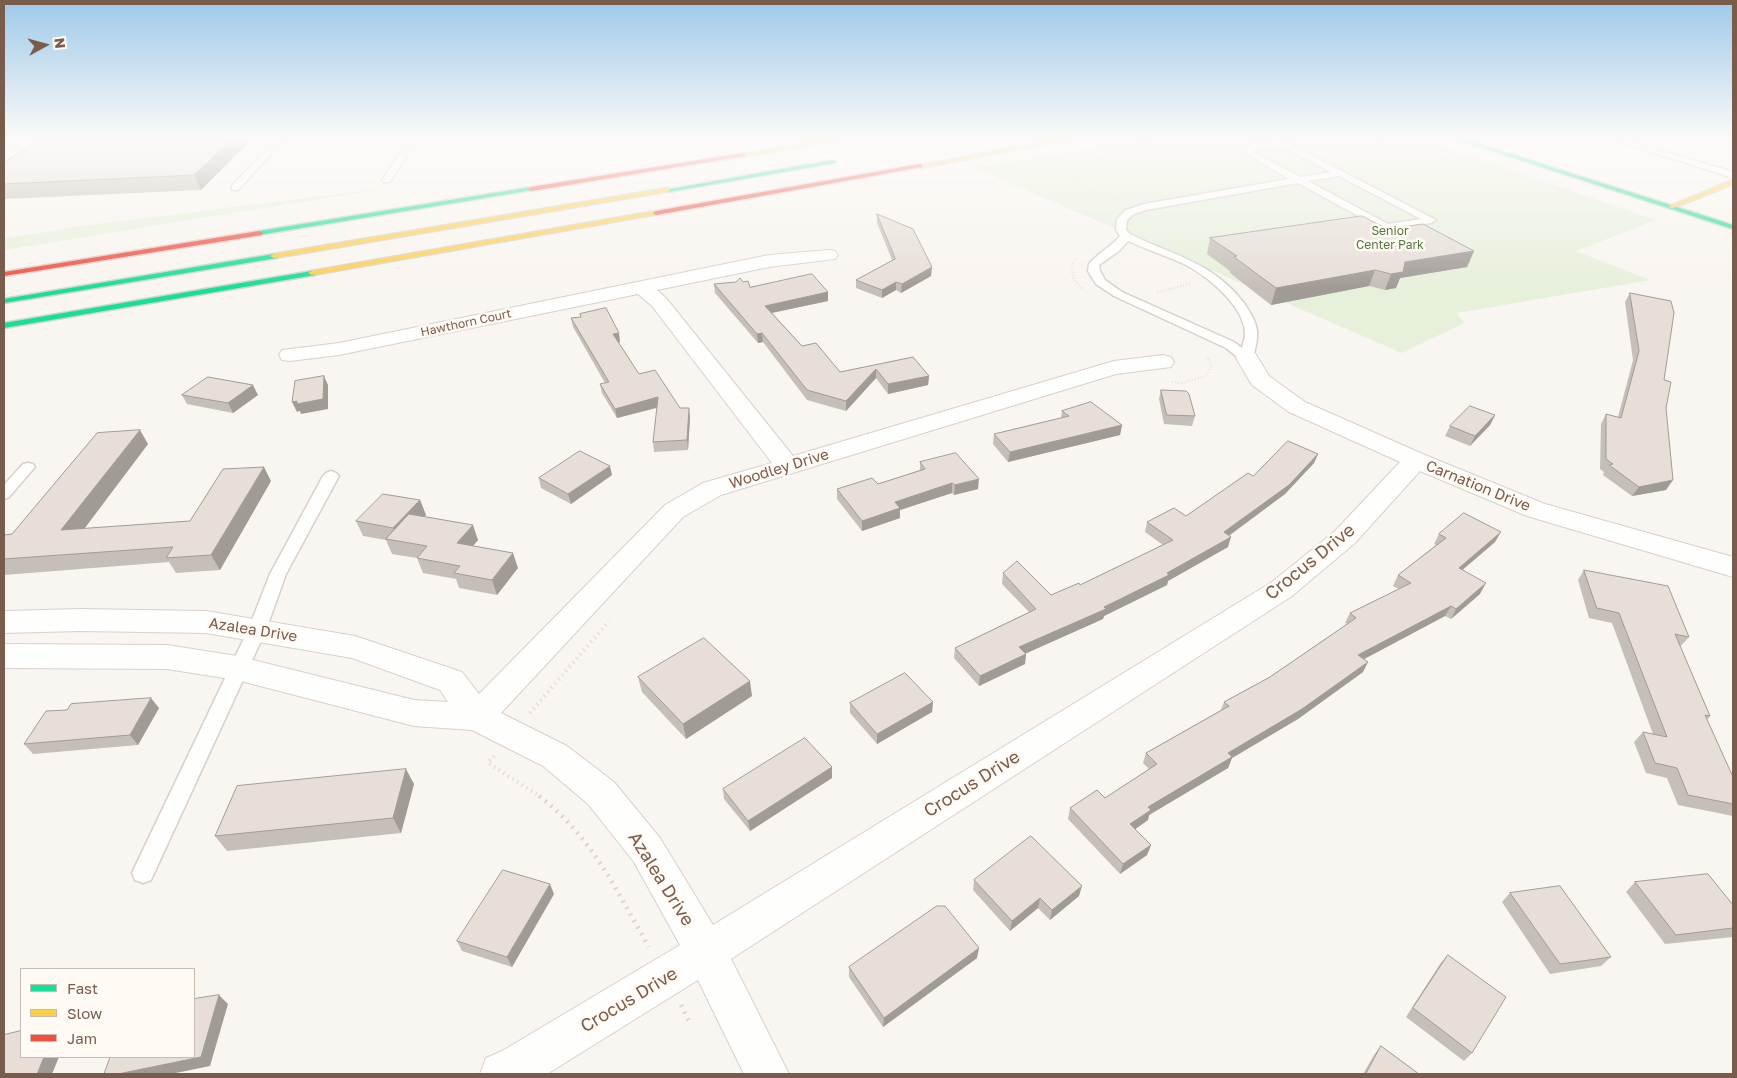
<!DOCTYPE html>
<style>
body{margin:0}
#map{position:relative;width:1737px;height:1078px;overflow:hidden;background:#f9f5f0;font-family:"Golos Text",sans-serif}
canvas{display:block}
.frame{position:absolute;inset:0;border:5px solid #7a5c4d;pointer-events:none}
.legend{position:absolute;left:20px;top:968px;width:175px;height:90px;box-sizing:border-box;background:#fffaf3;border:1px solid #cabbb1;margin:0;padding:6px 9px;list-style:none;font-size:15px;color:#7a5c4d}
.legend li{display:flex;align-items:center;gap:10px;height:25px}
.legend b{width:25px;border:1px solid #cabbb1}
.north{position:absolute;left:20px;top:20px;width:50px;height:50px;-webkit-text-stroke:4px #fffaf3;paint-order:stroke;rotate:83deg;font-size:14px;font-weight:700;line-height:20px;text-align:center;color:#7a5c4d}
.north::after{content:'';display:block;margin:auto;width:18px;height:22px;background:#7a5c4d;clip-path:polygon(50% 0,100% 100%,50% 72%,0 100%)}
</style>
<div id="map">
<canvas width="1737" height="1078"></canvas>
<div class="frame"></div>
<ul class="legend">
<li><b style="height:6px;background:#16e098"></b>Fast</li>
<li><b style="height:6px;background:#ffcf43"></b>Slow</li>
<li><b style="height:6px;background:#f24e42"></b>Jam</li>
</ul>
<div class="north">N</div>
</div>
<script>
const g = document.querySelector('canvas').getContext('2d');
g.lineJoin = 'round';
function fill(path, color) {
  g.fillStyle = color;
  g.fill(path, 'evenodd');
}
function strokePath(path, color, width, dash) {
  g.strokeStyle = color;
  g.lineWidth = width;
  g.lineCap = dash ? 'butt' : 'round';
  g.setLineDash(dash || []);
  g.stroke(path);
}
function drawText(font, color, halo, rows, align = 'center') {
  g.font = font + ' "Golos Text",sans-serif';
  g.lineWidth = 5;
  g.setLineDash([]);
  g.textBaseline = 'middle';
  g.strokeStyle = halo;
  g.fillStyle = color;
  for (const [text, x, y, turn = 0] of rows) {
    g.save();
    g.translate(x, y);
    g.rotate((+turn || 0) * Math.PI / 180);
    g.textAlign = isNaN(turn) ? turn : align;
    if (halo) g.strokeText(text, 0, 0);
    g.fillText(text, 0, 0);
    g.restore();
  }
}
fill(new Path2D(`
 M4,138H33L8,155H19L4,165Z
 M1145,138H1418L1656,220L1576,251L1650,280L1457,313L1464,323L1402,353L975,168Z
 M395,187L4,250V238L97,224Z`), '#e7f0db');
const lane = new Path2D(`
 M277,138H286L238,190H232V186Z
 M410,138H418L390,182H384L382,180Z
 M1607,138H1620L1733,172V178Z
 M1275,141L1290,144L1436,220L1431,223L1382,229L1298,183L1146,210L1134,214L1127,220L1126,230L1130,234C1172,255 1213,262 1244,303C1250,312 1256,321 1257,331C1258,340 1255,349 1253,358L1247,362L1242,361L1226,348L1114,296L1096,284L1088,271L1089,264C1098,253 1111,247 1120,236L1116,230L1117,219L1126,210L1144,204L1289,179L1243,152L1247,146ZM1275,147L1285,148L1331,172L1300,177L1252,151ZM1339,176L1421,219L1388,224L1308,181ZM1128,241C1145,249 1164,255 1182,263C1205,274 1244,305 1245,333C1245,338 1243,343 1242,348L1234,342L1122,292L1105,280L1100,271L1099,265L1119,251Z
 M28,463L33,464L35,467L9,497L4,499V485L23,464Z
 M331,471L336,473L339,476L286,574L266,630L151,880L143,883L135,880L132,873L248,630L270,574L323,476L326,473Z`);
const street = new Path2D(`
 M829,250L835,251L838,255L835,259L769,267L657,290L666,298L793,456L1114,361L1163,355L1171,357L1174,362L1171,367L1116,374L721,495L683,517L501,713L567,746L614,782L660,838L713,925L1272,582L1335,531L1400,462L1289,412L1252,385L1236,358L1239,353L1247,352L1255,353L1269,376L1305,402L1425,455L1545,504L1733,557V577L1527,516L1420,471L1355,543L1292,596L731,959L789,1074H744L698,980L547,1074H480L486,1058L502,1051L680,945L634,862L588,804L543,766L472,730L414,726L237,680L167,669L4,668V644L167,645L237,656L414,700L448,702L440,690L352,658L206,633L80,631L4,633V611L80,609L206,611L355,636L462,672L479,694L665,505L703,483L772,463L652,306L638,294L339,355L290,361L282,360L279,355L282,350L339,343L769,255Z`);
const fast = new Path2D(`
 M1452,138H1461L1733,225V229Z
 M833,160L836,162L835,163L668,192L665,190Z
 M531,187L534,189L533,190L259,235L255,233L259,231Z
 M274,254L278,256L277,258L4,303V299Z
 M312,271H315V275L4,328V323Z`);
const slow = new Path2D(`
 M835,138H849L743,157L740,155Z
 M1063,138H1076L920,168L917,166Z
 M1733,180V184L1673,208L1668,207Z
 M668,188L670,189V191L274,258L270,256L274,254Z
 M656,211L659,213L658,214L312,275L308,273L312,271Z`);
const jam = new Path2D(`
 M743,153L746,155L745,156L531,191L528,189L531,187Z
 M920,164L922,165V167L656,215L653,213L656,211Z
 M259,231L263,233L262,235L4,276V272Z`);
strokePath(lane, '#d7d1cb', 3);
strokePath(street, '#d7d1cb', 2);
strokePath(fast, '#d9d2cb', 3);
strokePath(slow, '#d9d2cb', 3);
strokePath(jam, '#d9d2cb', 3);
strokePath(new Path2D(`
 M1357,138L1448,159
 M1372,171L1442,161L1463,162
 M1119,199L1090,191L1077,182V176C1100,153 1128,145 1159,138`), '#dcd5d0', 2, [0.5, 2.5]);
strokePath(new Path2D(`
 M1076,258C1068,269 1073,280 1082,289
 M1157,292L1190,284
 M1172,382L1182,383L1206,376L1212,365L1205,355`), '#dcd5d0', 2.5, [0.5, 2.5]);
strokePath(new Path2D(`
 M530,713L609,621
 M494,756L488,763L541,797`), '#dcd5d0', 4, [1, 4.5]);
strokePath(new Path2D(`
 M539,796C591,835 617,892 649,947
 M681,1005L690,1023`), '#dcd5d0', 4.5, [2, 5.5]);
fill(lane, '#fefefd');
fill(street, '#fefefd');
fill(fast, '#16e098');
fill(slow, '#ffcf43');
fill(jam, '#f24e42');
fill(new Path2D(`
 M41,138H247L249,142L201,190L4,199V163Z
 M877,214L931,276L901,293L896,290L882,298L856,288V280L892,260L877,223Z
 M1387,229L1474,251L1467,267L1400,278L1396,288L1385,290L1369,286L1271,305L1230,273V271L1207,254L1210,238Z
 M714,284L750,287L828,292V301L772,313L802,346L840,372L913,357L929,376L928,385L888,394L876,378L846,411L807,400L763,342L758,343L715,293Z
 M1630,293L1664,380L1666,408V490L1632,496L1603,475L1604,472L1600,469L1601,424L1606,414L1618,417L1633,360L1625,302Z
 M580,314L620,342L619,343L639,374L690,417L688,450L654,452L653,442L657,408L617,418L602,393L600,384L605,383L573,327L571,318L581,317Z
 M1161,390L1195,416L1192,426L1164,424L1159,399Z
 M182,395H258L233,413L187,404Z
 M1062,411L1122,425L1120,435L1008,462L993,444L994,434L1061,418Z
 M1495,415L1490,425L1470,446L1445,436L1450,426Z
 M148,444L84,529L190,521L271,481L220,570L176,573L169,562L4,575V535L12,534Z
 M1318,454L1314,463L1285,494L1229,536L1228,547L1168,581L1167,585L1104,616L1103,619L1026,653L1025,664L979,686L954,658L955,648L1029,612L1002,584L1003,573L1051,595L1080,585L1163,545L1145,532L1147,522L1186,516L1253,476Z
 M920,462L978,489L954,495L952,493L900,510V518L862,531L837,499V489L878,484L920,470Z
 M612,475L571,504L541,488L539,478Z
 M420,500L426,515L424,516L478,540L473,546L518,568L497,595L459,588L456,579L423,573L417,558L392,554L386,540L363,536L356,521Z
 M1439,534L1495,542L1462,570L1480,594L1451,619L1445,616L1364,659L1363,672L1298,719L1232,758L1228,768L1149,815L1148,820L1135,829L1151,845L1147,855L1120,874L1068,819L1070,808L1105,798L1149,769L1143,763L1146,753L1221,710L1224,702L1270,677L1347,624L1345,623L1350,613L1399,589L1393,586L1398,575L1436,545L1434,544Z
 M1584,570L1689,637L1680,647L1710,716L1707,720L1733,804V816L1678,805L1667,778L1646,773L1634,742L1643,732L1653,734L1612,623L1589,618L1578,580Z
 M638,677L752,696L686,739L642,692Z
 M933,702L932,712L877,744L850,713V703Z
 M159,708L138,745L33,754L24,744L67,710Z
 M832,767V778L750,831L724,799L723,789Z
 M414,784L401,833L227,851L215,836Z
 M974,880L1079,896L1050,920L1038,908L1010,931L973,890Z
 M1635,882L1733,905V937L1665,944L1626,892Z
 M1510,893L1611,957L1601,966L1550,974L1502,902Z
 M554,894L512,967L462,951L457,941Z
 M1448,955L1472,1053L1464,1061L1406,1017L1440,964Z
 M977,958L883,1027L849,977V967Z
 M1381,1046L1419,1074H1363L1374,1055Z`), '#c6bfb9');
fill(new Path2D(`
 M233,138H247L249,142L201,190L194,175Z
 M1474,251L1467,267L1400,278L1396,288L1385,290L1391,274L1405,262Z
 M932,267L931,276L901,293L902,284Z
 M1375,270L1369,286L1271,305L1276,288Z
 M896,282V290L882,298V290Z
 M828,292V301L766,314L765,306Z
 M619,333L620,342L615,343L613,334Z
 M762,333L763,342L758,343L757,334Z
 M876,369V378L846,411V401Z
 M324,376L328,385V409L301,414L300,411L297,412L292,402L297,401Z
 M929,376L928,385L888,394V384Z
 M253,385L258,395L233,413L228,403Z
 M658,397L659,407L617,418L615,409Z
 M689,408L690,417L688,450L687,440Z
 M1495,415L1490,425L1470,446L1475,436Z
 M1122,425L1120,435L1008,462L1010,452Z
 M140,430L148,444L72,545L61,530Z
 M1318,454L1314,463L1285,494L1220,542L1224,532Z
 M610,466L612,475L571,504L568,494Z
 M264,467L271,481L220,570L211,555Z
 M979,479L978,489L954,495L955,485Z
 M1673,480L1666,490L1632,496L1639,487Z
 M952,483V493L900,510V518L862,531V521L895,502Z
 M420,500L426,515L400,541H399L393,528Z
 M473,525L478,540L463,558L457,543Z
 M1501,532L1495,542L1453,578L1459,568Z
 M1231,537L1228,547L1168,581L1167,585L1104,616L1103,619L1018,657L1019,647L1104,607Z
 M513,553L518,568L497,595L492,580Z
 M1486,583L1480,594L1451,619L1456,609Z
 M1451,606L1445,616L1353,665L1358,655Z
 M1026,654L1025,664L979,686L980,676Z
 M1368,662L1363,672L1298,719L1232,758L1228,768L1149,815L1148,820L1127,835L1130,824L1148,807L1228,753Z
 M750,681L752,696L686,739L683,724Z
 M151,698L159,708L138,745L130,735Z
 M933,702L932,712L877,744V734Z
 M832,767V778L750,831L748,821Z
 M406,769L414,784L401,833L393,818Z
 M1151,845L1147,855L1120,874L1123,864Z
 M550,884L554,894L512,967L507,957Z
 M1082,886L1079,896L1050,920L1052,910Z
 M1040,898L1038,908L1010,931L1012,921Z
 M979,948L977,958L883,1027L884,1018Z
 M219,995L228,1004L210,1066L171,1074H118Z
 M44,1057H59L52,1074H37Z`), '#a19b96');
const building = new Path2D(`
 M41,138H233L194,175L4,184V163Z
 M877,214L913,229L932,267L902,284L896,282L882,290L856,280L895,259Z
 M1362,216L1387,229L1423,224L1474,251L1405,262L1403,272L1391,274L1375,270L1276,288L1234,257L1237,256L1210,238Z
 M812,274L828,292L765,306L802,346L816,343L840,372L913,357L929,376L888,384L876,369L846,401L807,390L762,333L757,334L714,284L736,282L740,278L743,282L748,281L750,287Z
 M1630,293L1671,301L1674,313L1664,380L1671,382L1666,408L1673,480L1639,487L1609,465L1613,464L1606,459V414L1621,418L1639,351Z
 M606,308L619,333L613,334L639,374L655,370L680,408H689L687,440L653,442L658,397L615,409L600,384L609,382L571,318L581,317L580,314Z
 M324,376L323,399L297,404V401L292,402L295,381Z
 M208,377L253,385L228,403L182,395Z
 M1161,390L1186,391L1189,394L1195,416L1167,415Z
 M1091,402L1122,425L1010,452L994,434L1069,416L1062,411Z
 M1470,406L1495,415L1475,436L1450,426Z
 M140,430L61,530L190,521L223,469L264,467L211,555L166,558L173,547L4,559V535L12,534L97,433Z
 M1288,441L1318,454L1289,485L1224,532L1231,537L1167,573L1169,575L1104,607L1106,609L1019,647L1026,654L980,676L955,648L1036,609L1003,573L1017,561L1051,595L1079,583L1080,585L1173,540L1147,522L1174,508L1186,516L1248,473L1253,476Z
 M580,451L610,466L568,494L539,478Z
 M956,453L979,479L955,485L952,483L895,502L900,508L862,521L837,489L872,478L878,484L925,469L920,462Z
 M383,494L420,500L393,528L356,521Z
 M1464,513L1501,532L1459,568L1486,583L1456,609L1451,606L1358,655L1368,662L1302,709L1228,753L1232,757L1148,807L1151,810L1130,824L1151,845L1123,864L1070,808L1097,790L1105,798L1157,764L1146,753L1229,706L1224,702L1270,677L1356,618L1350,613L1411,583L1398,575L1446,538L1439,534Z
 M409,514L473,525L457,543L513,553L492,580L454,573L460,566L417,558L427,546L386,539Z
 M1584,570L1668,586L1689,637L1675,634L1710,716L1705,715L1733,777V804L1688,795L1677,768L1655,763L1643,732L1667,737L1619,613L1597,608Z
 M704,638L750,681L683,724L638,677Z
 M905,673L933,702L877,734L850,703Z
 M151,698L130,735L24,744L46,711L67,710L71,704Z
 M805,738L832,767L748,821L723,789Z
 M406,769L393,818L215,836L237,786Z
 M1031,836L1082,886L1052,910L1040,898L1012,921L974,880Z
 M503,870L550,884L507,957L457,941Z
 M1708,874L1733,905V928L1676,935L1635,882Z
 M1560,886L1611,957L1560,964L1510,893Z
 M937,906H945L979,948L884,1018L849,967Z
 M1448,955L1506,997L1472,1053L1413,1008Z
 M219,995L201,1057L118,1074H104L110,1057H194V999Z
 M21,1031V1057H44L37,1074H4V1035Z
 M1381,1046L1419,1074H1366Z`);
fill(building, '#e6ded7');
strokePath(building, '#a19b96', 1);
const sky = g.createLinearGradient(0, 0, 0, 289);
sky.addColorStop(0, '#9ec9e9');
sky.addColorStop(0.48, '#fcfaf8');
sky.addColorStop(1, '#fcfaf800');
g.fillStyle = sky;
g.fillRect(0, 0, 1737, 289);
drawText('12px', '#537a41', '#fffaf3', [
 ["Senior",1390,231],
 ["Center Park",1390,245]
]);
drawText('12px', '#7a5c4d', '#fffaf3', [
 ["Hawthorn Court",466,323,-12]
]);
drawText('15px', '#7a5c4d', '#fffaf3', [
 ["Woodley Drive",779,469,-17],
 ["Carnation Drive",1478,486,22],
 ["Azalea Drive",253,630,9]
]);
drawText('18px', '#7a5c4d', '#fffaf3', [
 ["Crocus Drive",1310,562,-39],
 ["Crocus Drive",972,784,-32],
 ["Azalea Drive",661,879,58],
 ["Crocus Drive",629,1000,-31]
]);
</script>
